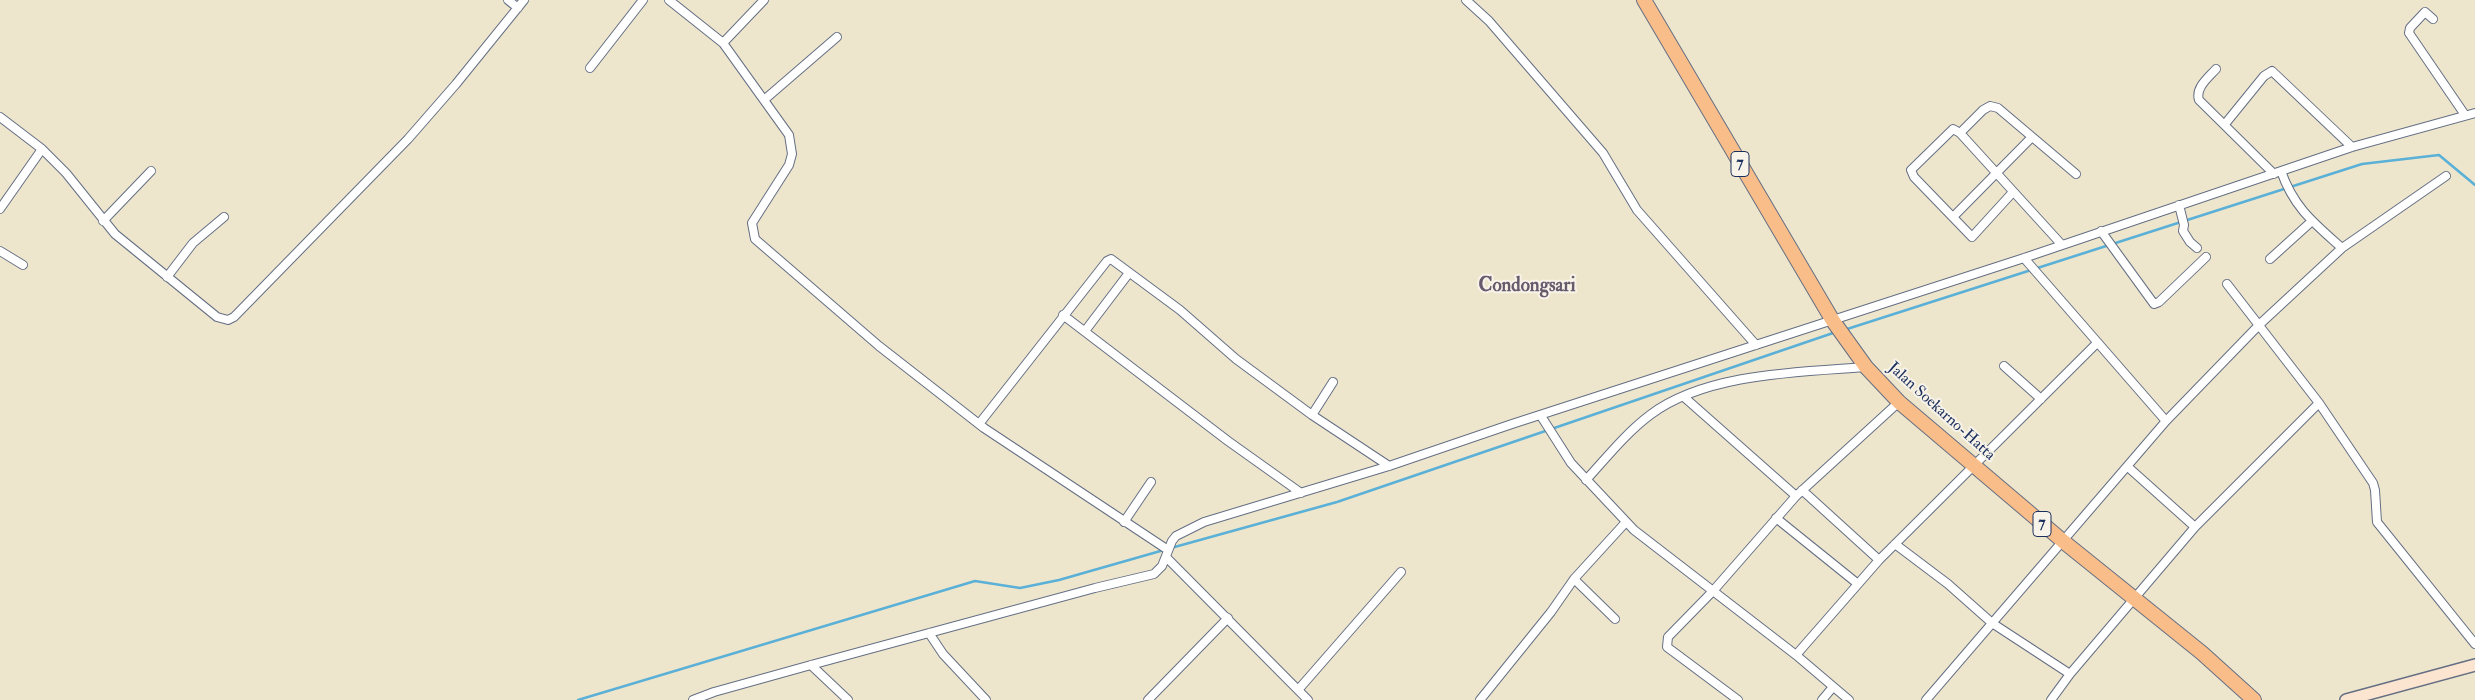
<!DOCTYPE html>
<style>
body{margin:0}
canvas{display:block;background:#eee6cc}
</style>
<canvas width="2475" height="700"></canvas>
<script>
const g = document.querySelector('canvas').getContext('2d');
g.lineJoin = 'round';
function strokePath(path, color, width, dash) {
  g.strokeStyle = color;
  g.lineWidth = width;
  g.lineCap = dash ? 'butt' : 'round';
  g.setLineDash(dash || []);
  g.stroke(path);
}
function drawText(font, color, halo, rows, align = 'center') {
  g.font = font + ' "IM FELL Double Pica",serif';
  g.lineWidth = 4;
  g.setLineDash([]);
  g.textBaseline = 'middle';
  g.strokeStyle = halo;
  g.fillStyle = color;
  for (const [text, x, y, turn = 0] of rows) {
    g.save();
    g.translate(x, y);
    g.rotate((+turn || 0) * Math.PI / 180);
    g.textAlign = isNaN(turn) ? turn : align;
    if (halo) g.strokeText(text, 0, 0);
    g.fillText(text, 0, 0);
    g.restore();
  }
}
strokePath(new Path2D(`
 M1844,330L2362,164L2439,155L2475,185
 M1171,548L1337,502L1836,332
 M578,700L975,581L1020,588L1059,580L1164,550`), '#5ab0d7', 2.5);
const street = new Path2D(`
 M508,0L518,8
 M669,0L723,43L789,135L792,154L789,165L752,223L755,239L879,346L984,428L1168,550
 M1466,0L1489,21L1603,153L1637,210L1756,345
 M2433,19L2425,12L2410,28L2409,33L2465,115
 M723,43L764,0
 M590,68L643,0
 M2216,69C2208,78 2195,88 2199,100L2274,174
 M764,100L837,37
 M0,117L42,149L66,173L115,234L217,317L228,320L234,317L408,139L456,84L524,0
 M2225,124L2264,76L2272,71L2352,147
 M1960,133L2062,245
 M2281,171C2294,208 2314,223 2342,248
 M2013,192L1972,237L1914,177L1911,170L1953,129L1960,133L1983,110L1990,106L1998,108L2076,174
 M2179,205L2184,225L2183,231L2190,242L2197,248
 M0,209L42,149
 M1954,216L2032,137
 M103,221L151,171
 M2101,231L2154,304L2159,302L2206,257
 M0,251L23,265
 M2024,258L2166,421
 M2270,259L2312,221
 M167,277L193,243L224,217
 M2227,284L2319,403L2373,483L2375,490L2377,522L2475,644
 M1063,315L1228,441L1301,493
 M1085,331L1129,273
 M2004,366L2041,399
 M1684,397L1796,496
 M1312,415L1333,382
 M1541,416L1571,463L1634,530L1796,655L1849,700
 M979,424L1107,261L1111,259L1180,310L1236,359L1312,415L1389,466
 M2128,467L2195,527
 M1586,480C1607,457 1626,433 1650,415C1705,373 1800,372 1866,367
 M1802,490L1879,560
 M1776,518L1858,584
 M1124,522L1151,482
 M1895,544L1948,584L1992,623L2070,674
 M1166,557L1308,700
 M1574,579L1615,619
 M929,633L943,654L986,700
 M1796,655L1879,560L2097,343
 M811,665L848,700
 M1298,690L1401,572
 M693,700L714,692L811,665L1095,588L1154,574L1162,566L1172,541L1176,536L1204,522L1389,466L1512,424L2024,258L2352,147L2475,113
 M1148,700L1228,618
 M1480,700L1551,612L1574,579L1626,522
 M1738,700L1667,647L1668,637L1713,591L1796,496L1899,402
 M1822,700L1833,687
 M1926,700L2166,421L2260,324L2342,248L2446,176
 M2051,700L2070,674L2195,527L2319,403`);
const secondary = new Path2D(`
 M2346,700L2475,665`);
const highway = new Path2D(`
 M1644,0L1833,321L1866,367L1899,402L2064,542L2202,653L2254,700`);
strokePath(street, '#656f84', 10);
strokePath(secondary, '#656f84', 14);
strokePath(highway, '#656f84', 16);
strokePath(street, '#fff', 8);
strokePath(secondary, '#fce5d0', 11);
strokePath(highway, '#f8bd89', 14);
for (const [x, y, w] of [
 [1740,164,18],
 [2042,524,18]
]) {
  const box = new Path2D();
  box.roundRect(x - w / 2, y - 12.5, w, 25, 4);
  g.fillStyle = '#f7f3e8';
  g.fill(box);
  strokePath(box, '#1b2f5e', 1);
}
drawText('bold 15px', '#1b2f5e', null, [
 ["7",1740,164],
 ["7",2042,524]
]);
drawText('16px', '#1b2f5e', '#f7f3e8', [
 ["Jalan Soekarno-Hatta",1941,412,42]
]);
drawText('bold 19px', '#675a6d', '#f7f3e8', [
 ["Condongsari",1527,287]
]);
</script>
